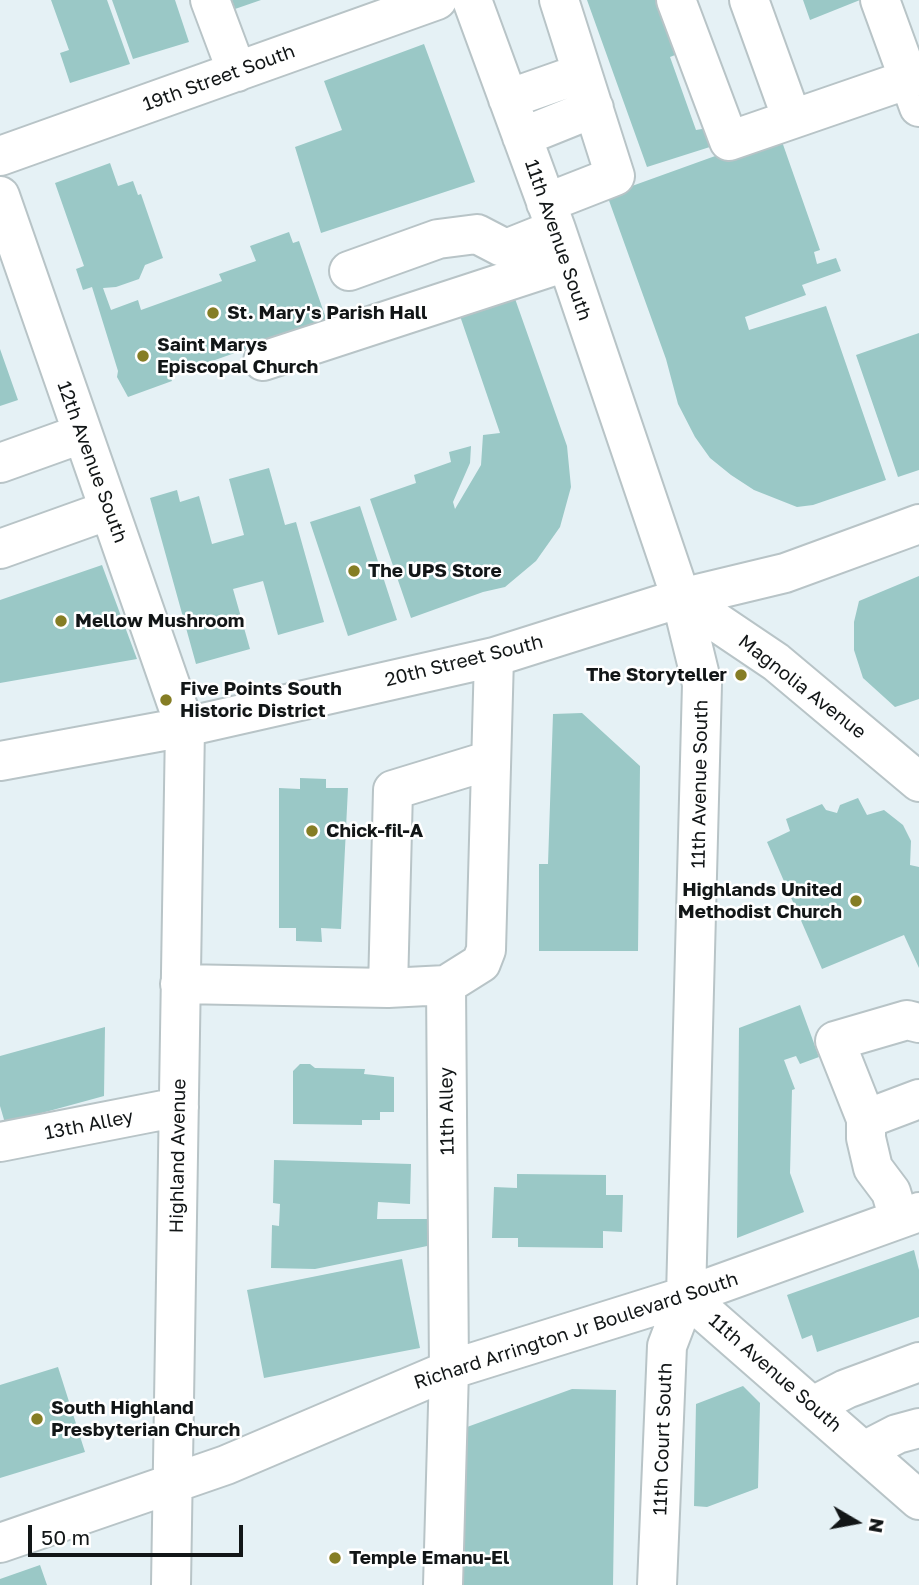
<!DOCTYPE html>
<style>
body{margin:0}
#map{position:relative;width:919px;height:1585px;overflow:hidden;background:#e5f1f5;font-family:"Golos Text",sans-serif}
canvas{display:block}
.north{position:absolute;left:821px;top:1487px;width:70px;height:70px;-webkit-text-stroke:5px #fff;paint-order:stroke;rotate:100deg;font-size:19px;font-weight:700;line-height:28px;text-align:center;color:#121617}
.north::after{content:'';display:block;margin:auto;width:24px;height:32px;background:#121617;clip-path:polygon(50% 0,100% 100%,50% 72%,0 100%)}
.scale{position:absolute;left:28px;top:1525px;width:215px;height:32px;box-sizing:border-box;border:4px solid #121617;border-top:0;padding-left:9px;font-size:21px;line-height:24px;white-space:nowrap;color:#121617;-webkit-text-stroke:5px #fff;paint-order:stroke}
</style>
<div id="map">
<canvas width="919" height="1585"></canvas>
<div class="north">N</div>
<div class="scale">50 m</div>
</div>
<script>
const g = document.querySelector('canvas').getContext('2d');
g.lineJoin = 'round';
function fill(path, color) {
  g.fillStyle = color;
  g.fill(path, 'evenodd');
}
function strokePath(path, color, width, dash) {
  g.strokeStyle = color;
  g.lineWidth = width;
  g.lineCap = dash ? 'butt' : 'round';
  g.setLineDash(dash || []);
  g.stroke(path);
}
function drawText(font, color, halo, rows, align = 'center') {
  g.font = font + ' "Golos Text",sans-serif';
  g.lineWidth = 5;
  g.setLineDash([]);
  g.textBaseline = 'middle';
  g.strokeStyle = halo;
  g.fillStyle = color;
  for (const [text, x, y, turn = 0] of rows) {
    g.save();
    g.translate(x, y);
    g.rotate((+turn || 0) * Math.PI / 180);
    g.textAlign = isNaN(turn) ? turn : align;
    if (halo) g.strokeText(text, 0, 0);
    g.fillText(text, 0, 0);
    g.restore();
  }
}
fill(new Path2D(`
 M51,0H107L130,64L70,83L60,53L69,50Z
 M112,0H175L189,42L133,59Z
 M232,0H261L235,9Z
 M587,0H663L683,52L670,57L696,130L708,128L713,146L647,167Z
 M803,0H860L810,20Z
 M424,44L475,182L321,233L295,147L342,130L324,81Z
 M779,133L820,250L814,252L817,264L836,258L841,271L802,285L806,295L745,317L749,330L826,306L886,480L813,505L797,507L754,490L731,475L710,458L695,437L678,404L666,359L607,195Z
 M110,163L118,186L133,181L138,195L141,194L163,258L145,265L139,279L116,287L103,288L111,310L138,300L141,310L222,281L219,274L256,261L250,246L289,232L293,243L299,241L329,327L249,356L246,349L170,376L172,381L128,397L117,377L118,371L92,287L83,290L76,269L84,266L55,183Z
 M513,293L567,446L571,487L560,527L536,561L505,587L483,592L411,618L370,499L416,483L414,475L451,462L449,452L471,446L470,463L453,502L455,509L481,465L483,435L500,433L459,313Z
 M919,333V470L898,477L856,355Z
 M0,349L18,400L0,406Z
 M269,468L285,525L296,522L324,622L278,635L263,581L233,589L250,649L196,664L150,498L177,490L180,502L199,496L212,544L244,535L229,479Z
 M360,506L397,620L348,636L310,522Z
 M102,565L137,659L0,683V600Z
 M919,576V699L895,707L863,678L854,650V622L859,601Z
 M582,713L640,766L638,951H539V864H548L553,714Z
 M300,778L326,779V788H348L341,929L321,928L322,942L296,941V928H279V788L300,789Z
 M858,798L867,815L884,810L903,825L911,841L910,865L919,867V968L904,935L822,969L767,842L790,831L786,819L822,804L826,810L837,813L840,805Z
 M800,1005L819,1057L800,1064L796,1056L784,1060L795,1089L792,1090L790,1173L804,1212L737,1238L739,1028Z
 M105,1027L104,1096L5,1123L0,1106V1056Z
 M300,1064H310L315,1068L365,1069L364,1074L394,1077V1112H380V1120H362V1125L293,1124V1071Z
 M274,1160L411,1164L410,1204L378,1202L377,1219H436L437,1244L315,1269L271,1268L272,1225L279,1226L280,1204L273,1203Z
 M517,1174L606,1175V1195H623L622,1232L603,1231V1248L518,1247V1238H492L494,1187L517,1188Z
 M914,1250L919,1270V1317L817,1352L812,1335L802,1339L787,1295Z
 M402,1259L420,1348L264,1378L247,1290Z
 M58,1367L85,1452L0,1478V1385Z
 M743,1386L760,1403L758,1488L707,1507L694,1506L696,1404Z
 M572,1389L616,1390L613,1585H454L456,1431Z
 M40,1565L47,1585H0V1579Z`), '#9ac8c6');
const minor = new Path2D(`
 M210,0L237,72
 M472,0L556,229L681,598L702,684L686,1296L919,1500
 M676,0L729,141L909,79
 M749,0L792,119
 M880,0L919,107
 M508,99L582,73
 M522,137L594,108
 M0,156L437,0
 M0,196L185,727L171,1585
 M546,203L615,176L559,0
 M349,271L438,239L477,234L502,247H511L556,229
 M263,361L566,262
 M0,463L81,434
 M0,549L109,510
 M681,598L776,662L919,782
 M0,761L185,727L494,657L681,598L785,573L919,524
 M180,984L388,988L446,985
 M388,988L393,790L491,760
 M866,1119L919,1099
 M0,1142L179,1107
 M899,1219L891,1192L873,1168L866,1138V1119L835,1041L907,1020L919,1023
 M813,1406L846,1389L919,1362
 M864,1451L897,1434L919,1428
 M0,1543L226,1465L449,1370L686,1296L919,1212
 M443,1585L449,1370L446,985L481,963L486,950L494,657
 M657,1585L667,1346L686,1296`);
strokePath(minor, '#b8c4c7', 42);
strokePath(minor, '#fff', 38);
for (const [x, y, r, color] of [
 [213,313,7,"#857d24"],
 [143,356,7,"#857d24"],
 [354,571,7,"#857d24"],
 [61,621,7,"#857d24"],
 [741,675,7,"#857d24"],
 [166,700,7,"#857d24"],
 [312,831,7,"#857d24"],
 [856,901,7,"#857d24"],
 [37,1419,7,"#857d24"],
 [335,1558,7,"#857d24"]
]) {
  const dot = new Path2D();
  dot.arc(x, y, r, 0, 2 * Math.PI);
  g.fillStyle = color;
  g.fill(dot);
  strokePath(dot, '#fff', 2.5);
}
drawText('19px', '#121617', '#fff', [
 ["19th Street South",219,78,-20],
 ["11th Avenue South",558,240,71],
 ["12th Avenue South",92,462,70],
 ["20th Street South",464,661,-14],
 ["Magnolia Avenue",802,687,38],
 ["11th Avenue South",700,784,-89],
 ["11th Alley",447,1111,-91],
 ["13th Alley",89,1125,-11],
 ["Highland Avenue",178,1156,-89],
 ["Richard Arrington Jr Boulevard South",576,1331,-18],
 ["11th Avenue South",775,1373,41],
 ["11th Court South",663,1439,-88]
]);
drawText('bold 19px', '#121617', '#fff', [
 ["St. Mary's Parish Hall",227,313],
 ["Saint Marys",157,345],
 ["Episcopal Church",157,367],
 ["The UPS Store",368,571],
 ["Mellow Mushroom",75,621],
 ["The Storyteller",727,675,"right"],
 ["Five Points South",180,689],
 ["Historic District",180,711],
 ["Chick-fil-A",326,831],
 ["Highlands United",842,890,"right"],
 ["Methodist Church",842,912,"right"],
 ["South Highland",51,1408],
 ["Presbyterian Church",51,1430],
 ["Temple Emanu-El",349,1558]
], 'left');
</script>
